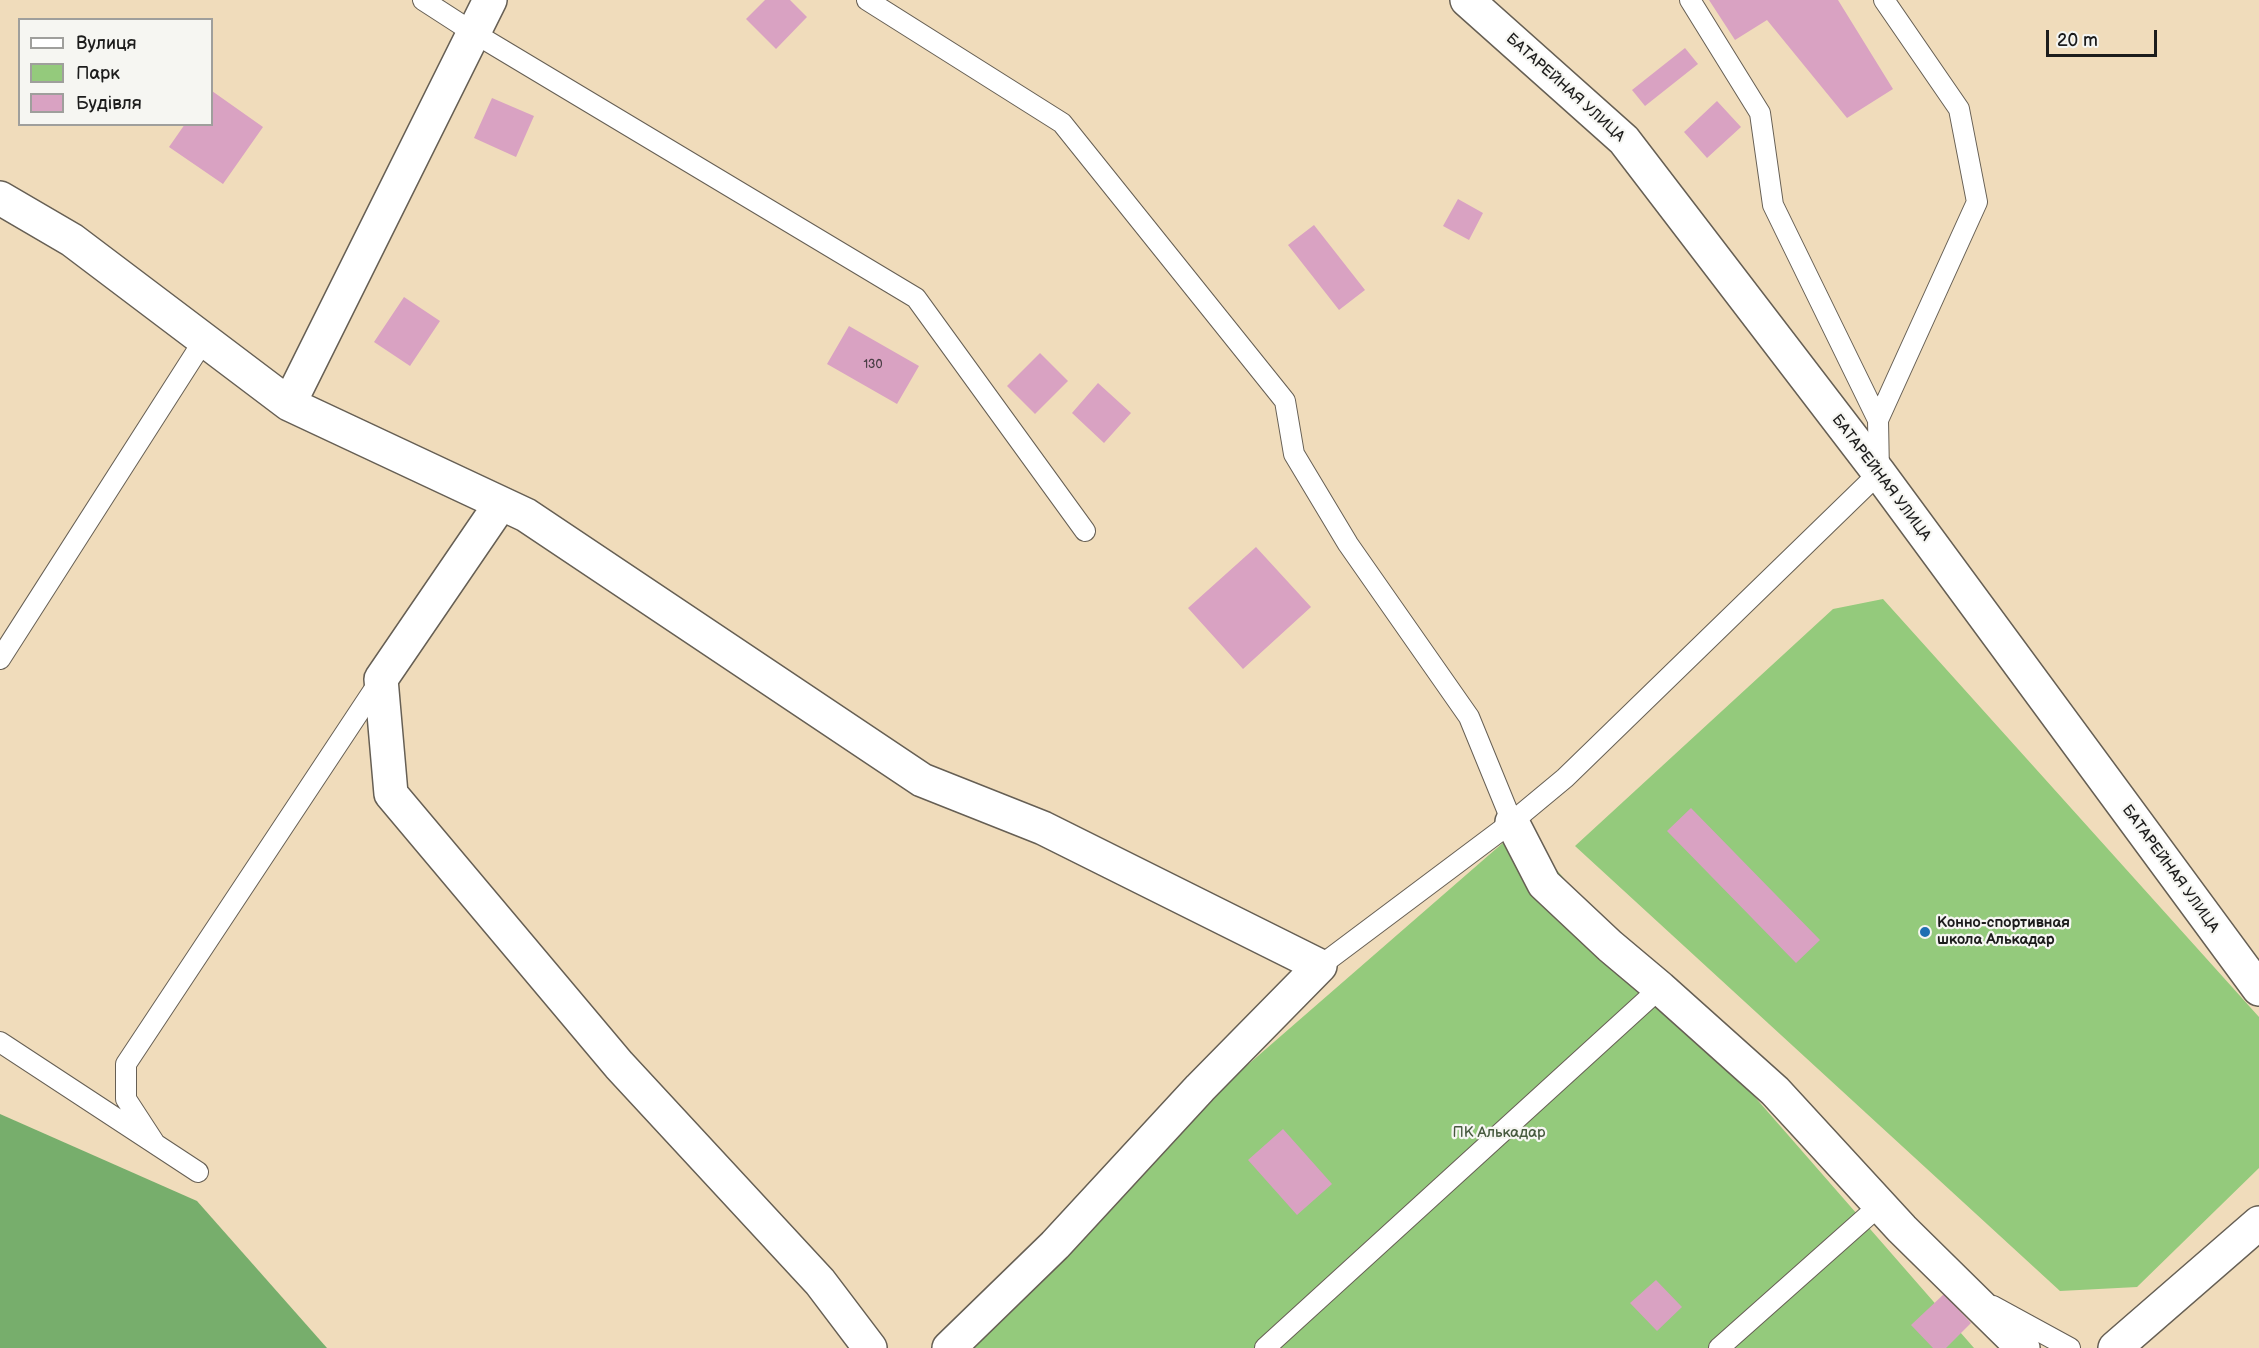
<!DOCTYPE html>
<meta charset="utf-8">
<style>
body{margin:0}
#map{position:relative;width:2259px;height:1348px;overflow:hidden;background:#f0dcbb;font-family:"Balsamiq Sans",sans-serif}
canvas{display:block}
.legend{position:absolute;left:18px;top:18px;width:195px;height:108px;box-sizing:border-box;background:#f6f6f2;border:2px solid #9f9f9c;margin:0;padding:8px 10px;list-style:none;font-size:18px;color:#1c1c1c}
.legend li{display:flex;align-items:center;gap:12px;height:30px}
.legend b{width:30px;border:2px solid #9f9f9c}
.scale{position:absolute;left:2046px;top:30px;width:111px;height:27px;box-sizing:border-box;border:3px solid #1c1c1c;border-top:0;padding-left:8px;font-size:18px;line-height:21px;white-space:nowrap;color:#1c1c1c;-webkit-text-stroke:4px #f6f6f2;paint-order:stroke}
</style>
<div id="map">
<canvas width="2259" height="1348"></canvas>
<ul class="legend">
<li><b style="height:8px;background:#fff"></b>Вулиця</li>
<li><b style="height:16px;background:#94ca7c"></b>Парк</li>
<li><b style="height:16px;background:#d9a2c2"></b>Будівля</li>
</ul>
<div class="scale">20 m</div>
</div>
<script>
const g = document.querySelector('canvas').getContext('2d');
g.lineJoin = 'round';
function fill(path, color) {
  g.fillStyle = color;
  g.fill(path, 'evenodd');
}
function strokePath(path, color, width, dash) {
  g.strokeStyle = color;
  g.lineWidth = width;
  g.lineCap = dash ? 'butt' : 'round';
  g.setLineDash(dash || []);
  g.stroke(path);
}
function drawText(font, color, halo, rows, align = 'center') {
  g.font = font + ' "Balsamiq Sans",sans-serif';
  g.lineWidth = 4.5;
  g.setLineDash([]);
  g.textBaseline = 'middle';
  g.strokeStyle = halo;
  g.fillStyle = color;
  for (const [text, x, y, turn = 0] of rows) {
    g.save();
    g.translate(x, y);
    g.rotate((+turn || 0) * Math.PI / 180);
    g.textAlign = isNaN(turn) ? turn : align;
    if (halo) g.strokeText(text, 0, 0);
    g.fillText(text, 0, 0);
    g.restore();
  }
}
fill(new Path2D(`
 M1883,599L2259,1017V1168L2137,1287L2060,1291L1575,846L1833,609Z
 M1520,828L1974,1348H960L1036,1249Z`), '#94ca7c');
fill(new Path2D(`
 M0,1114L197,1201L327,1348H0Z`), '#77ae6c');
fill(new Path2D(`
 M765,0H790L807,17L776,49L746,19Z
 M1709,0H1838L1893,89L1847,118L1767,20L1735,40Z
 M1685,48L1698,64L1645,106L1632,90Z
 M212,91L263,127L223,184L169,147L185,124H212Z
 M492,98L534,116L516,157L474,138Z
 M1717,101L1741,127L1707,158L1684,132Z
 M1458,199L1483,213L1469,240L1443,226Z
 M1314,225L1365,290L1339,310L1288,245Z
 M404,297L440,321L410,366L374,342Z
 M849,326L919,366L897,404L827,364Z
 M1040,353L1068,381L1035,414L1007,386Z
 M1098,383L1131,413L1104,443L1072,413Z
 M1256,547L1311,607L1243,669L1188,608Z
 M1691,808L1820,940L1796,963L1667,831Z
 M1283,1129L1332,1184L1297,1215L1248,1160Z
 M1656,1280L1682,1307L1657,1331L1630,1303Z
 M1944,1294L1971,1323L1946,1348H1933L1911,1325Z`), '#d9a2c2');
const lane = new Path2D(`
 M423,0L474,33L916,298L1085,531
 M867,0L1062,123L1285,401L1294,454L1348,544L1469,717L1512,822
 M1878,420L1977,202L1959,109L1884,0
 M0,659L204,340
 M1320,966L1512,822L1565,778L1879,473L1878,420L1773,205L1760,113L1690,0
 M0,1042L198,1172
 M154,1142L126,1099V1064L381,679
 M1993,1306L2070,1348
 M1265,1348L1660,988
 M1719,1348L1880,1205`);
const street = new Path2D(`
 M1467,0L1624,140L1879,473L2259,989
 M0,198L72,240L289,404L526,515L922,780L1043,828L1320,966L1200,1088L1055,1245L949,1348
 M289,404L490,0
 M493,515L381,679L391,794L619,1065L820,1282L870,1348
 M1512,822L1544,884L1610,946L1660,988L1775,1091L1902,1229L2023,1348
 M2115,1348L2259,1223`);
strokePath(lane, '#665f54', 22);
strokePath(street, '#665f54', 36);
strokePath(lane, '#fff', 20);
strokePath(street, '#fff', 33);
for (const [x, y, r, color] of [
 [1925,932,6,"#1f6fb2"]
]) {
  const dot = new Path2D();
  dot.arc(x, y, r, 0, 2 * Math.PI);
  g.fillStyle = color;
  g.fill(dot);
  strokePath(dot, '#f6f6f2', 2);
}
drawText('12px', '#4b3e46', null, [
 ["130",873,365]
]);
drawText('15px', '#1c1c1c', '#f6f6f2', [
 ["БАТАРЕЙНАЯ УЛИЦА",1565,88,42],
 ["БАТАРЕЙНАЯ УЛИЦА",1881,478,53],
 ["БАТАРЕЙНАЯ УЛИЦА",2170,869,54]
]);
drawText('bold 15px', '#1c1c1c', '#f6f6f2', [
 ["Конно-спортивная",1937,923],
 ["школа Алькадар",1937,940]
], 'left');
drawText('15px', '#46593e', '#f6f6f2', [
 ["ПК Алькадар",1499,1133]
]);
</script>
